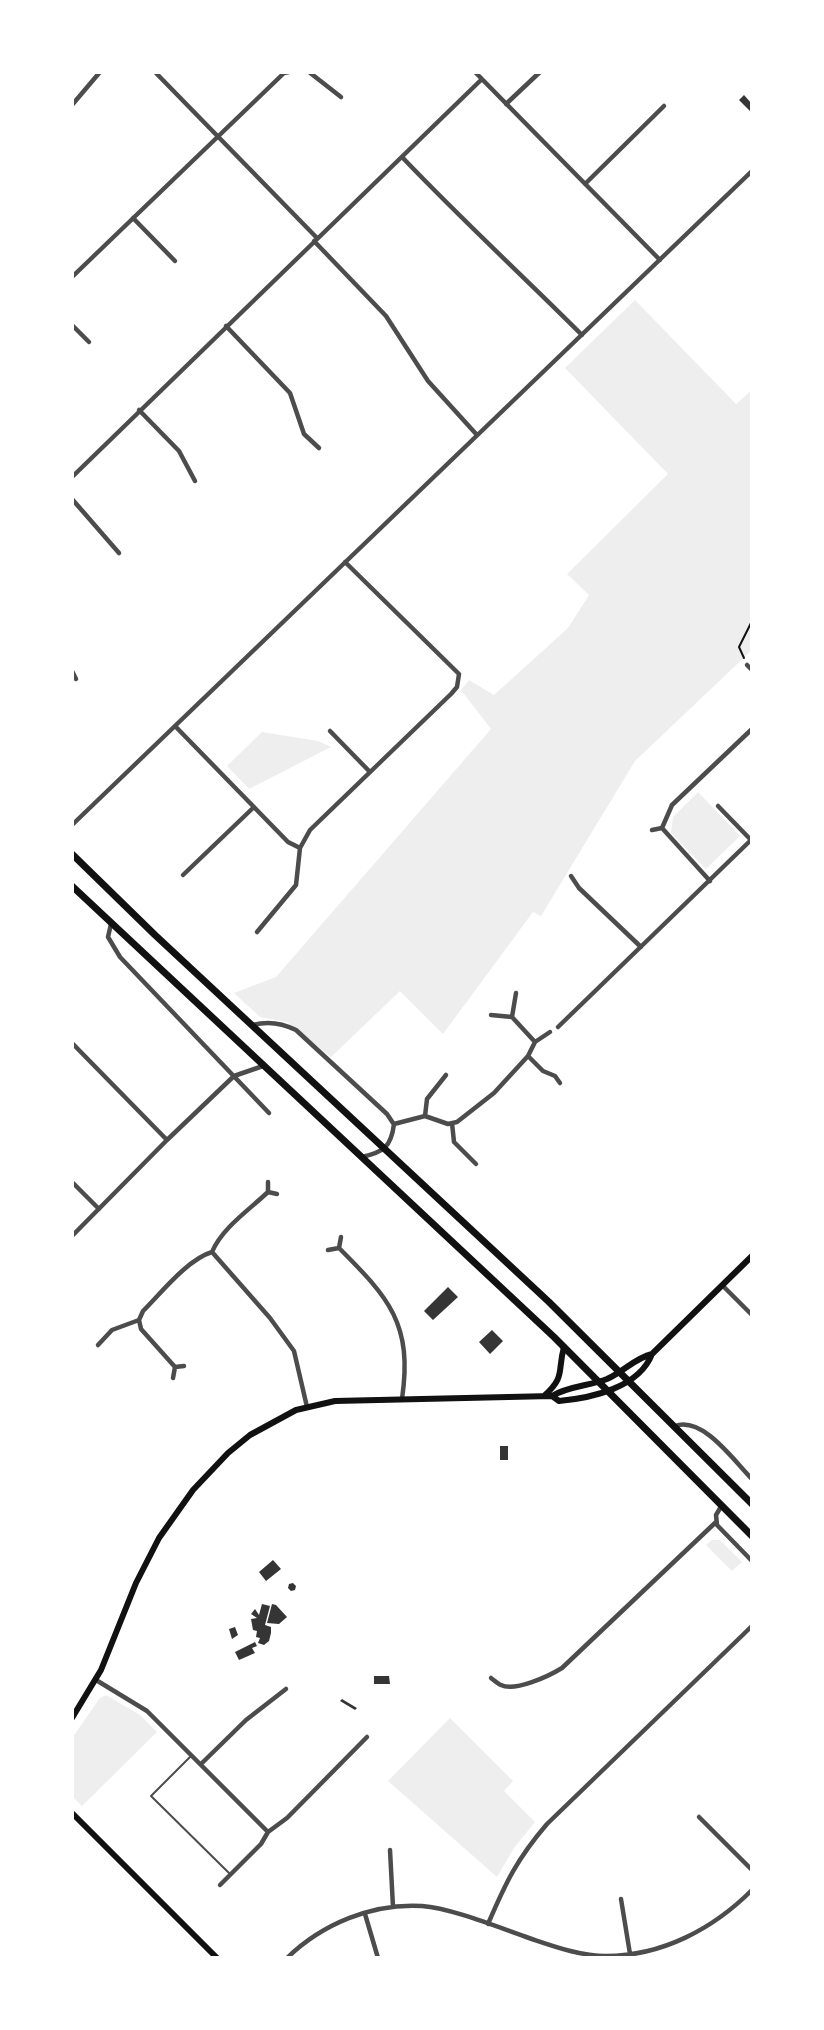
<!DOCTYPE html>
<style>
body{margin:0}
#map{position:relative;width:824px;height:2030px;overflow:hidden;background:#fff;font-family:"Alegreya Sans",sans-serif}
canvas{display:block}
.frame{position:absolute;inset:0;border:74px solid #fff;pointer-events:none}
</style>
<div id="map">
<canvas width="824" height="2030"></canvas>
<div class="frame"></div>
</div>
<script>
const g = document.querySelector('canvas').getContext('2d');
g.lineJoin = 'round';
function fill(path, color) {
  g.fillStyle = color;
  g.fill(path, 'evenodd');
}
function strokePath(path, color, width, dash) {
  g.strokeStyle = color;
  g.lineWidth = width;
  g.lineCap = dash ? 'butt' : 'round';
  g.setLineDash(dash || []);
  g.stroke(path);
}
fill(new Path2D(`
 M635,300L736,404L752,390V650L635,761L541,916L533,912L443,1034L400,991L331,1057L287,1022L260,1017L234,993L276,977L491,729L461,690L469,680L494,695L568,628L589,595L567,574L668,474L565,368Z
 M262,732L318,741L331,747L249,789L227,766Z
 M698,792L740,836L706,869L671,833L673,817Z
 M712,1540H720L742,1562L732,1571L706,1545Z
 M106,1695L140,1715L157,1732L82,1806L72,1796V1738L100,1698Z
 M450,1718L513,1781L504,1791L535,1822L514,1848L497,1877L388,1781Z`), '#eee');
fill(new Path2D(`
 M744,95L752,104V113L739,100Z
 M448,1287L458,1297L433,1320L424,1311Z
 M492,1330L503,1341L490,1354L479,1342Z
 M500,1446H508V1460H500Z
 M273,1560L281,1569L266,1581L259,1572Z
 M293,1583L296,1586L295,1590L291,1591L288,1588L289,1584Z
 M262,1604L270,1606L265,1625L271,1627V1633L269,1641L264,1645L258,1643L260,1638L256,1637L257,1631L253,1630L251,1619L257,1618L251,1614L255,1609L259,1615Z
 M272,1604L276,1605L287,1617L279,1624L267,1623Z
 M235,1627L238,1635L232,1639L229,1629Z
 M255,1642L257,1646L252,1648L255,1653L239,1660L235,1652Z
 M374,1676H389L390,1684H374Z
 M342,1699L357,1708L355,1710L340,1701Z`), '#353535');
strokePath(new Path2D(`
 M744,658L739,647L752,621`), '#111', 2);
strokePath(new Path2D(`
 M191,1756L151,1796L229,1873`), '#4c4c4c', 2);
strokePath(new Path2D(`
 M155,72L317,238
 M309,72L341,97
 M475,72L660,260
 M506,104L540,72
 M72,105L100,72
 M402,157C460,218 522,275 582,335
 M585,184L664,106
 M133,218L175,261
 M314,241L386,316L428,381L477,435
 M72,277L284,73L289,72
 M72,325L89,342
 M226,326L290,393L304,434L319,448
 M139,410L179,451L195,481
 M72,477L482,79
 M72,499L119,553
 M747,665L752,670
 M72,671L76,679
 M175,726L288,842L300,848
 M330,731L370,772
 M718,806L751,840
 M72,825L752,171
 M662,828L710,881
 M652,830L662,828L672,805L752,729
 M183,875L254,807
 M571,876L579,888L641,947
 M111,924L108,937L120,957L269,1113
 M257,932L296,885L300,848L310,830L451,694L457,687L459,674L345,562
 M516,993L512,1017L535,1042
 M491,1015L512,1017
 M253,1025C267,1021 282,1023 296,1030L387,1114L393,1123
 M558,1027L752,839
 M72,1043L167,1140
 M528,1056L543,1071L555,1076L560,1083
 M425,1116L427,1099L446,1075
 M452,1123L454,1142L476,1164
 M394,1124L425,1116L448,1124L457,1122L494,1093L528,1056L535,1042L550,1032
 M362,1157C383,1152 391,1148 394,1124
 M72,1182L99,1209
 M268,1182V1192L277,1194
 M72,1236L167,1140L234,1076L263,1066
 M339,1248C389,1298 413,1324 402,1399
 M328,1250L339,1248L341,1237
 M212,1252L270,1318L294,1351L307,1407
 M722,1285L752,1315
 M139,1320L141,1329L175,1367
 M98,1345L112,1330L139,1320L143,1311C161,1293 188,1259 212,1252C222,1228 249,1210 268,1192
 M173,1378L175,1367L184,1366
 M675,1426C703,1416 734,1461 752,1479
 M722,1505L716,1515L717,1525L752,1561
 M491,1678C492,1679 500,1685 501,1685C515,1692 549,1676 562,1668L716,1522
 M96,1680L147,1711L268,1832
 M201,1764L246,1720L286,1689
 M699,1817L752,1870
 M390,1850L393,1907
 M220,1885L261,1844L268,1832L287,1818L367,1737
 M621,1899L630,1954
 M365,1914L378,1958
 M488,1924C506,1882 517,1859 547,1824L752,1626
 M287,1958C322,1924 372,1903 422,1906C451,1908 500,1928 529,1938C553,1946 580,1956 606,1956C662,1956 713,1929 752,1890`), '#4c4c4c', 4.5);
strokePath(new Path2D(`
 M544,1396C566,1376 557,1372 564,1347
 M552,1396C568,1386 589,1386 607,1379C623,1372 635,1358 652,1354
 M72,1718L101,1670L136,1583L159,1538L193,1490L228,1453L250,1435L296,1410L335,1401L552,1396L559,1401C591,1398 639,1388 652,1354L752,1256
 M72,1813L217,1958`), '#111', 6);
strokePath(new Path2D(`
 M72,854L155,935L549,1302L752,1504
 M72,886L554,1337L752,1536`), '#111', 7);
</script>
